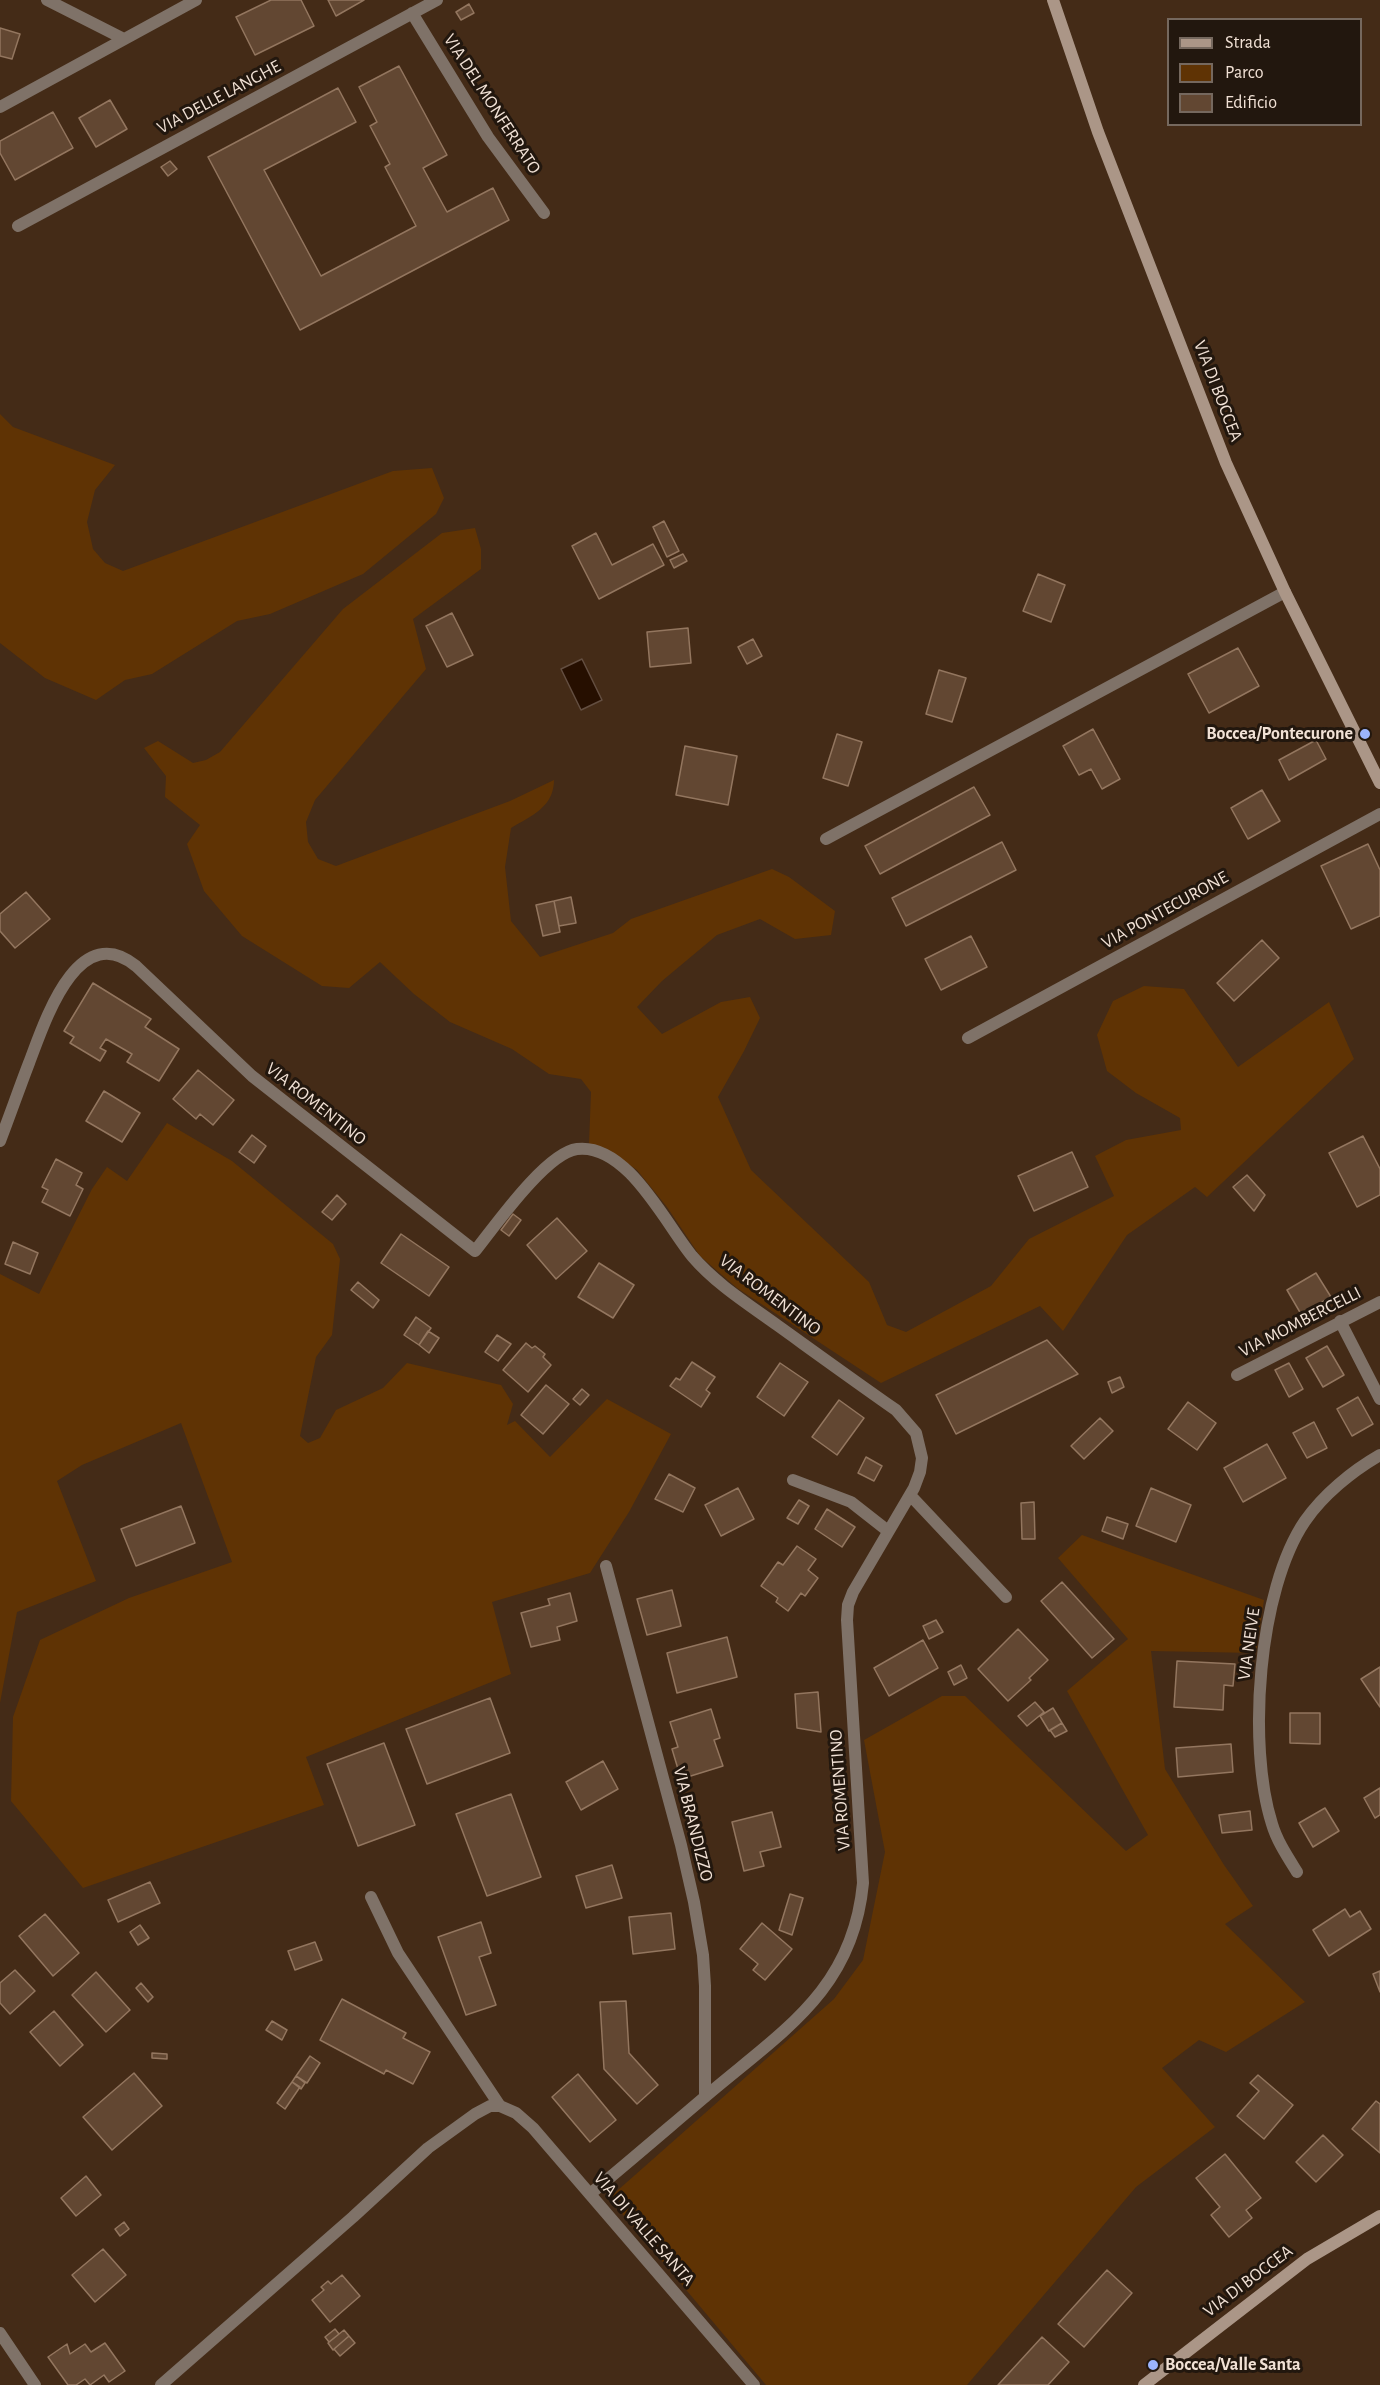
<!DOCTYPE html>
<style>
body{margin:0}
#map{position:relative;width:1380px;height:2385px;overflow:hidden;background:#442b17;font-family:"Alegreya Sans",sans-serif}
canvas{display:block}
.legend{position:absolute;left:1167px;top:18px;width:195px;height:108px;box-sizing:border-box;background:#22170e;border:2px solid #75685e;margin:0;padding:8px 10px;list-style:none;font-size:18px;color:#f1e1d5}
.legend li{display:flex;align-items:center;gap:12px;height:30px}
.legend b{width:30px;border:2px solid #75685e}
</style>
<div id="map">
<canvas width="1380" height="2385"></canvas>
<ul class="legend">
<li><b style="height:8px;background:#ab9687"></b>Strada</li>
<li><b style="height:16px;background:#5f3304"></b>Parco</li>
<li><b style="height:16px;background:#624732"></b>Edificio</li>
</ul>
</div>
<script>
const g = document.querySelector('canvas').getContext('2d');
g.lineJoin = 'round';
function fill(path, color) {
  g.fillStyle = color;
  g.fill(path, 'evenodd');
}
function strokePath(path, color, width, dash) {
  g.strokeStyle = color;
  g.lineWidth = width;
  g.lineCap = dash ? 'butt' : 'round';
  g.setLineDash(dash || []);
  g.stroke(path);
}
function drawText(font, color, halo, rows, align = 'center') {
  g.font = font + ' "Alegreya Sans",sans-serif';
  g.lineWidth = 6;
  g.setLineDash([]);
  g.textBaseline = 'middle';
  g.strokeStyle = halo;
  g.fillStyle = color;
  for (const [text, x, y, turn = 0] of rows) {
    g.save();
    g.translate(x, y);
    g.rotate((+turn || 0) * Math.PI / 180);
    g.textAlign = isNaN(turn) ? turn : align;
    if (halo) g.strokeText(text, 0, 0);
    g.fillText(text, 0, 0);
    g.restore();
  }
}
fill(new Path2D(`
 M0,414L13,427L115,465L95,490L87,522L93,549L105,563L123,571L393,471L432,468L444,498L436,514L363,574L270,614L237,621L152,674L125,680L96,700L45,678L0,643Z
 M475,528L481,549V569L413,619L426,669L315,800L306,822L308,842L318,859L336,866L510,801L554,780C554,807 531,816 511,828L505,867L511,921L540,957L613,933L631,919L772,869L789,877L835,911L831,935L795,939L760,919L717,935L662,981L637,1007L662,1034L721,1002L750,997L760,1018L744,1051L718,1097L751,1170L869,1282L887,1325L906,1332L991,1286L1029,1239L1114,1196L1095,1156L1126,1140L1181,1130L1180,1118L1136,1093L1107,1071L1097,1035L1113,1001L1144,986L1184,989L1238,1067L1329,1002L1354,1059L1207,1197L1195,1187L1127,1235L1063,1331L1040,1306L881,1383L737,1288L700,1256L667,1207L637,1170L611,1152L589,1144L591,1092L581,1079L549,1074L512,1049L450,1022L414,994L380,962L349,988L322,986L242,936L204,891L187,844L200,825L165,797L166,776L144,748L158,741L193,763L206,760L220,752L343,609L442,533Z
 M167,1123L232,1161L333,1244L340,1259L332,1335L316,1357L300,1436L308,1443L320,1438L336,1410L383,1388L407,1363L501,1385L513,1404L507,1425L515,1421L550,1457L607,1399L671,1434L629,1512L590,1573L492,1602L511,1674L306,1757L324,1805L83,1888L11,1801L13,1717L40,1640L129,1598L232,1562L181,1423L82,1465L57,1481L96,1581L17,1612L0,1703V1274L39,1294L92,1189L107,1167L127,1181Z
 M1082,1535L1264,1600L1256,1653L1151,1651L1165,1769L1224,1865L1253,1906L1225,1924L1305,2002L1226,2052L1199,2040L1162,2068L1215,2127L1136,2187L967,2385H766L609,2198L834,1999L863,1960L885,1852L864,1740L942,1696H965L1126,1851L1148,1835L1067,1691L1128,1639L1058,1558Z`), '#5f3304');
const water = new Path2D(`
 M582,659L602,700L581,710L561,669Z`);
fill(water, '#260f00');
strokePath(water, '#634e40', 1.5);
const building = new Path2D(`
 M271,0H301L314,26L255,55L236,17Z
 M328,0H364L336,16Z
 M469,4L474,13L461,20L456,12Z
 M0,28L20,34L12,59L0,56Z
 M399,66L447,155L423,168L447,212L493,188L509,220L300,330L208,157L338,88L356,122L264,170L321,276L416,226L385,167L390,164L370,126L377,122L359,87Z
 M110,100L127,129L96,147L79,118Z
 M53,112L73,148L15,180L0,153V141Z
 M170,161L177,169L168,176L161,167Z
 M664,521L679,551L667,557L653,527Z
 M596,533L612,565L653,544L664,565L599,599L572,546Z
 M683,554L687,561L674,568L670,560Z
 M1038,574L1065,585L1051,622L1023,611Z
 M452,613L473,655L447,667L426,626Z
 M688,628L691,663L650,667L647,632Z
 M753,639L762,656L747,664L738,647Z
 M1238,648L1259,686L1209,713L1188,674Z
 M939,670L966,678L952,722L926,714Z
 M1093,729L1120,779L1102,789L1091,769L1079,775L1063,746Z
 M837,734L862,742L848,786L823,778Z
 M1316,740L1326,759L1289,780L1279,760Z
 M685,746L737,756L728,805L676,795Z
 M974,787L990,815L880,874L865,846Z
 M1262,790L1280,821L1248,839L1231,808Z
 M1002,842L1016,870L906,926L892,898Z
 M1368,844L1380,870V916L1351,929L1321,866Z
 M26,892L50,919L15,948L0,931V914Z
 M571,897L576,923L559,926L554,901Z
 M554,901L560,932L543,936L536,905Z
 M971,936L987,967L941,990L925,959Z
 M1262,940L1279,958L1234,1001L1217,983Z
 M93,983L151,1019L145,1027L179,1049L159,1081L127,1062L132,1054L106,1039L100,1048L106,1051L100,1061L70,1043L74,1037L64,1031Z
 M198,1070L234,1100L213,1125L200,1114L196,1119L173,1099Z
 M104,1091L140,1113L122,1142L86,1121Z
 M252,1135L266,1146L254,1163L239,1152Z
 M1363,1136L1380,1169V1195L1357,1207L1329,1153Z
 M1072,1152L1088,1187L1034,1211L1018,1176Z
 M56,1159L82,1173L76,1185L83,1189L70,1216L42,1202L48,1190L42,1187Z
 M1247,1175L1265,1195L1254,1211L1233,1187Z
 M337,1195L346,1204L332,1220L322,1212Z
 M513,1214L521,1220L509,1236L501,1230Z
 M557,1218L587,1251L556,1279L527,1245Z
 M401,1234L449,1267L429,1296L381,1263Z
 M13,1242L38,1253L30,1274L5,1264Z
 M599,1263L634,1285L613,1318L578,1297Z
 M1316,1273L1331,1297L1301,1314L1287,1290Z
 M358,1282L379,1300L373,1308L351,1290Z
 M416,1317L431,1328L419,1345L404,1335Z
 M428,1331L439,1338L429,1353L419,1345Z
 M497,1335L511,1344L498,1361L485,1352Z
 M1047,1340L1078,1374L956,1434L936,1395Z
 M526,1343L532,1348L535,1346L545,1354L543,1357L551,1365L528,1392L503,1370Z
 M1327,1346L1344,1375L1323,1387L1306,1358Z
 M692,1362L715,1377L706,1390L710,1393L701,1407L670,1386L676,1378L680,1380Z
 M780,1363L808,1382L784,1416L757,1397Z
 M1289,1363L1303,1389L1289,1397L1275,1370Z
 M1120,1377L1124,1387L1112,1393L1108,1382Z
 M546,1385L569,1404L543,1434L521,1415Z
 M582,1389L589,1395L580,1405L573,1399Z
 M1358,1397L1373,1424L1352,1436L1337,1409Z
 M839,1400L864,1418L837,1455L812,1437Z
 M1188,1402L1216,1423L1197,1450L1168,1429Z
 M1100,1418L1113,1431L1084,1459L1071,1446Z
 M1314,1422L1327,1448L1307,1458L1293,1433Z
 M1267,1444L1286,1478L1243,1502L1224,1468Z
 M866,1457L882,1466L874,1481L858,1473Z
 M669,1474L695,1488L683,1512L655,1499Z
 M738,1488L754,1519L721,1536L705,1505Z
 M1151,1488L1191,1505L1176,1542L1136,1526Z
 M799,1500L809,1506L798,1524L787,1518Z
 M1034,1502L1035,1539H1022L1021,1503Z
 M181,1506L195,1543L136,1566L121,1529Z
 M827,1509L855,1527L842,1547L815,1529Z
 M1107,1517L1128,1524L1123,1539L1102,1531Z
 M797,1546L816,1559L808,1570L818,1578L805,1596L801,1593L788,1611L776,1602L778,1598L761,1586L778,1562L783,1565Z
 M1062,1582L1114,1639L1092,1658L1041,1601Z
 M672,1590L681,1626L647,1635L637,1599Z
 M570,1593L577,1621L557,1627L560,1640L531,1647L521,1613L550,1605L548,1599Z
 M936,1620L943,1632L929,1639L923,1626Z
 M1018,1629L1048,1660L1029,1678L1031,1680L1008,1701L978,1669Z
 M727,1637L737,1677L677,1693L667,1653Z
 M923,1640L938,1668L889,1696L874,1668Z
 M1177,1661L1235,1664L1233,1686L1224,1685L1223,1710L1174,1707Z
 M961,1665L967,1678L954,1685L948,1672Z
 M1380,1667V1707L1361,1679Z
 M818,1692L821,1732L797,1728L795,1694Z
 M490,1698L510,1753L427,1784L406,1729Z
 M1035,1702L1044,1712L1027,1726L1018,1716Z
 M1053,1708L1062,1723L1049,1731L1040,1716Z
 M711,1709L720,1738L714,1740L723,1766L681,1779L672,1749L678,1747L670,1722Z
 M1290,1713H1320V1744L1290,1743Z
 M1062,1723L1067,1731L1055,1737L1050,1730Z
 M384,1743L415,1825L358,1846L327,1764Z
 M1231,1744L1233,1772L1178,1777L1176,1748Z
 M603,1761L618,1789L581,1810L566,1782Z
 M1380,1788V1815L1375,1818L1364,1798Z
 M511,1794L541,1877L487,1896L456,1814Z
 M1325,1808L1339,1831L1313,1847L1299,1823Z
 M1250,1811L1252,1830L1222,1833L1219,1815Z
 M772,1812L781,1847L760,1852L764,1866L744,1871L732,1822Z
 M612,1865L622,1898L586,1908L576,1876Z
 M150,1882L160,1903L118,1922L108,1900Z
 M790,1894L803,1898L792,1935L779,1930Z
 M1345,1909L1350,1917L1360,1911L1371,1929L1329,1956L1313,1930Z
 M671,1913L675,1949L633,1954L629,1917Z
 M45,1914L79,1953L53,1976L19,1936Z
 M481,1922L491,1953L479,1957L496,2005L466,2015L438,1937Z
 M762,1923L792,1949L765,1980L753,1970L758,1964L740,1949Z
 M140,1925L149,1938L138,1945L130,1932Z
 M315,1942L322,1960L295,1970L288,1951Z
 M15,1970L35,1991L10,2014L0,2003V1983Z
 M1380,1971V1992L1373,1974Z
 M96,1972L130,2010L106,2032L72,1995Z
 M141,1983L153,1997L148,2002L136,1988Z
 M342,1999L406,2033L403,2038L430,2052L413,2084L386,2070L384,2074L320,2040Z
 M626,2001L629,2053L658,2085L637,2104L604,2069L600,2002Z
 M54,2011L83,2045L60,2066L30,2032Z
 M272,2021L287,2030L282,2040L266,2030Z
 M152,2053L167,2054V2059L152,2058Z
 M310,2056L320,2063L307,2083L296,2076Z
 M134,2073L162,2106L112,2150L83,2117Z
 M578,2074L616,2120L590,2142L552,2097Z
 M1258,2075L1293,2105L1264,2139L1237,2116L1259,2091L1250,2083Z
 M296,2076L305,2083L301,2089L292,2082Z
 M292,2082L300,2087L285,2109L277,2103Z
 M1376,2101L1380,2104V2153L1352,2129Z
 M1323,2135L1343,2155L1316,2182L1296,2162Z
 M1225,2154L1261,2198L1246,2210L1252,2218L1229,2237L1211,2215L1220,2207L1196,2178Z
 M86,2176L101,2195L76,2216L61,2198Z
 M124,2222L129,2229L120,2236L115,2229Z
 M103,2249L126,2275L95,2302L72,2275Z
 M1107,2270L1132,2293L1084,2347L1058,2324Z
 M342,2275L360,2296L330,2322L312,2300L324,2290L321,2287L328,2281L331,2284Z
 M335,2329L339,2334L329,2342L325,2337Z
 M344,2330L349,2336L333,2350L328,2343Z
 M349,2336L355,2343L340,2356L334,2349Z
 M1042,2337L1069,2362L1048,2385H998Z
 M105,2343L125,2371L109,2382L104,2375L90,2385L85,2379L76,2385H68L48,2357L67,2344L70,2354L85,2344L91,2352Z`);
fill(building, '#624732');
strokePath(building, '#93765f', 1.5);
strokePath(new Path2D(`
 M47,0L124,39
 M412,13L488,137L544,213
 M0,107L196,0
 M18,226L437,0
 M826,839L1285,592
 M968,1038L1380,814
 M0,1141C10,1115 19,1089 29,1063C44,1024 77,918 136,966L252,1076L475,1251C495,1226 546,1153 577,1149C627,1143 665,1223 692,1256C716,1284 748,1304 777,1325C816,1353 856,1382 896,1410L916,1433L922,1458L920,1472L914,1488L853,1592L848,1605L847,1620L863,1883C853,1991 781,2032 706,2096C667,2129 629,2162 590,2194
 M1340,1321L1380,1399
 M1237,1375L1380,1302
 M793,1480L851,1502L888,1531
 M910,1495L1006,1597
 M606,1566L681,1845L694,1902L703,1955L705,1986V2097
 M1297,1872C1287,1856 1277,1841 1272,1824C1247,1745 1258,1590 1305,1521C1323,1495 1352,1471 1380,1455
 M371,1897L398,1953L500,2106
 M0,2333L35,2385
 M161,2385L353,2217L428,2148L475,2114L490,2106H500L516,2113L533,2128L754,2385`), '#7f7268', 12);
strokePath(new Path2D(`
 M1053,0L1098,132L1226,463L1285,592L1380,783
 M1144,2385L1307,2259L1380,2216`), '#ab9687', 12);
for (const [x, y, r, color] of [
 [1365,734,6,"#9cb4fd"],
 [1153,2365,6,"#9cb4fd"]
]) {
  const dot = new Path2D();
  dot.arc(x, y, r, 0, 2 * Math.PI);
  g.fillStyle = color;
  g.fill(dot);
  strokePath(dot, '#22170e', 2);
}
drawText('18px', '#f1e1d5', '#22170e', [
 ["VIA DELLE LANGHE",219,97,-28],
 ["VIA DEL MONFERRATO",492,104,57],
 ["VIA DI BOCCEA",1218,391,69],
 ["VIA PONTECURONE",1165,910,-29],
 ["VIA ROMENTINO",316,1104,38],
 ["VIA ROMENTINO",770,1295,37],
 ["VIA MOMBERCELLI",1300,1322,-27],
 ["VIA NEIVE",1249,1644,-82],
 ["VIA ROMENTINO",840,1790,-94],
 ["VIA BRANDIZZO",693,1824,76],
 ["VIA DI VALLE SANTA",644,2229,49],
 ["VIA DI BOCCEA",1248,2281,-37]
]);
drawText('bold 18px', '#f1e1d5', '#22170e', [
 ["Boccea/Pontecurone",1353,734],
 ["Boccea/Valle Santa",1165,2365,"left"]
], 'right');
</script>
